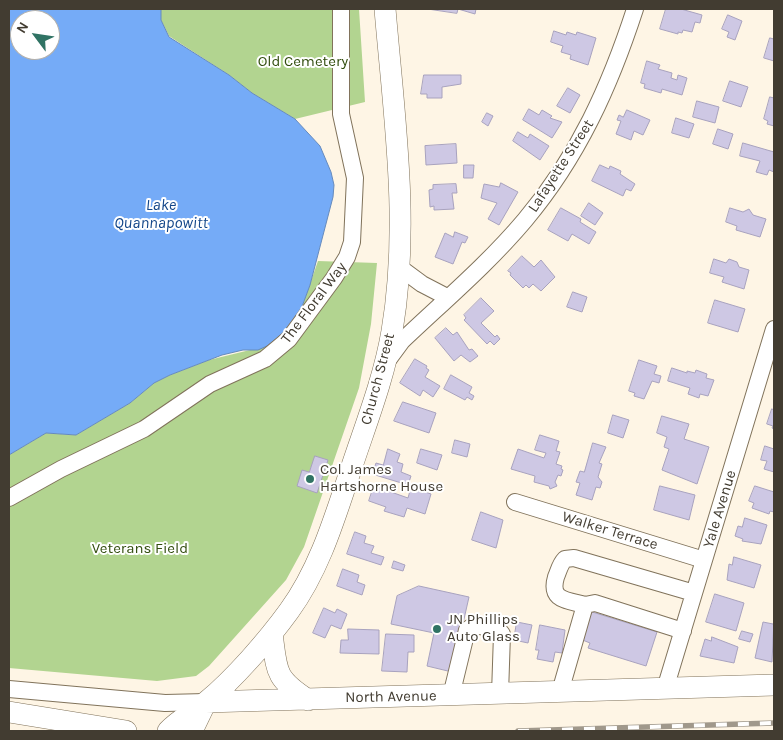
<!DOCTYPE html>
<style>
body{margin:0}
#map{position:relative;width:783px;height:740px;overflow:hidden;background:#fef5e5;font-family:Karla,sans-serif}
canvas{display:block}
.frame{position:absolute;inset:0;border:10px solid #423c31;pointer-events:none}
.north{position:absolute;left:10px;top:10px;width:50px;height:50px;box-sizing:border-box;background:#fff;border:1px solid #b3b1ad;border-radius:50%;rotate:301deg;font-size:14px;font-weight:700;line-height:20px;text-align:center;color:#423c31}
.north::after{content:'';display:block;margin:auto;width:18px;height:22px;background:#307364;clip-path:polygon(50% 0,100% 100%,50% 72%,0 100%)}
</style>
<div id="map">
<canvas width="783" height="740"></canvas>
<div class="frame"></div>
<div class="north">N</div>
</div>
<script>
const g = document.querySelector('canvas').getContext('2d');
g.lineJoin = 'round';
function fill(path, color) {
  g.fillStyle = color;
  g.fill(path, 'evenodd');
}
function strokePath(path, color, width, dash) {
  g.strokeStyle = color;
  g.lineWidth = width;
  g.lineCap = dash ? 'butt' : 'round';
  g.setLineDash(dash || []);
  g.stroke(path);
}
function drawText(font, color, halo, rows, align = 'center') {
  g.font = font + ' Karla,sans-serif';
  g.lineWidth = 4;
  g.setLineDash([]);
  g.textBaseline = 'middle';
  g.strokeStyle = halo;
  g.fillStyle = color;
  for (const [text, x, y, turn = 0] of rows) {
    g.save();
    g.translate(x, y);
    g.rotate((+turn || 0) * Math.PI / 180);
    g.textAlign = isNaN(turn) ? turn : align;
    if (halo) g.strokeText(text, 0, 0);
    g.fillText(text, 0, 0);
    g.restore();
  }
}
fill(new Path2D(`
 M161,9H359L365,102L295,119L252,93L229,75L169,36L161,20Z
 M318,261L377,263L371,324L359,388L304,547L286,580L209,666L196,676L157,681L9,668V455L46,433L76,435L130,403L154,383L170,375L209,360L250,350L300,312Z`), '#b2d490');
const water = new Path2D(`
 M9,9H161V20L169,37L229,75L252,93L295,119L320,146L331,172L334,185L333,197L310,285L300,312L284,333L267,346L258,350H243L222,355L170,375L154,383L130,403L76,435L46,433L9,455ZM20,20H50V50H20Z`);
fill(water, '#75abf7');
strokePath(water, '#668abc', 1);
const building = new Path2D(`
 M428,9H476L475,14L458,9L457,13Z
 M666,9H681L702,15L700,23L695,22L692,32L683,30L682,33L678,32V34L660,29Z
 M728,15L742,21L735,40L727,37L729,32L722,29Z
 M554,31L566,35L567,32L576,35L577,32L596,38L588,65L570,59L571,55L561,52L563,46L551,42Z
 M770,38L774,39V61L764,58Z
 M647,61L660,65L658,69L672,73L671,78L677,80L678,75L687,78L682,95L662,89L661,93L644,88L645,84L641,83Z
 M424,75H461V84L442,87V98H427V94H421Z
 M730,81L748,87L741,107L723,101Z
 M568,88L580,95L570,113L557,106Z
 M770,97L774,98V126L767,124L768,121L764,119Z
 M697,101L719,107L715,123L693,117Z
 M529,109L539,115L542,110L552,116L550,118L562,122L552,138L523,120Z
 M627,110L650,120L643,135L634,131L631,140L616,134L621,121L617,120L619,115L623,117Z
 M487,113L493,116L488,126L482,122Z
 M676,118L694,124L689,138L672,133Z
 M718,129L733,134L728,149L713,144Z
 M518,132L528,138L530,134L549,146L540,160L513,141Z
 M743,143L774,152V172L769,170L767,175L756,172L760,161L740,156Z
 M456,144L457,163L426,165L425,146Z
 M464,165H474L473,178H464Z
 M600,165L609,169L610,166L621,171L620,174L635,184L631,191L626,189L623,196L592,181Z
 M501,183L518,192L499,225L488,219L497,203L481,198L484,184L499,187Z
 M456,184L457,193H452L454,209L434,210V206L430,207L429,190L433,189V185Z
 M589,203L603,213L595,225L581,216Z
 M561,208L581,219L580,222L596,232L589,244L572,234L568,241L548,230Z
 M730,208L743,212L749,209L753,215L766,219L760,237L736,230L737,226L726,222Z
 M455,232L468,237L465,243L462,242L453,264L435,257L445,233L453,237Z
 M522,256L534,267L541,260L555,277L541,291L533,284L529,288L526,285L523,288L510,275L511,273L508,271Z
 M714,259L726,263L729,259L737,262L739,267L749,270L744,289L722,282L724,277L710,273Z
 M573,292L587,297L582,312L567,307Z
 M481,298L494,311L481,323L495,337L497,335L500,339L494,345L490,341L487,344L464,320L466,318L464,315Z
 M715,300L745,309L738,332L708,323Z
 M446,328L453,335L457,332L469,350L472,349L478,356L470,362L461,355L454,361L435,338Z
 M415,359L427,366L426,368L429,370L425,377L440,386L433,397L423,390L420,396L400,383Z
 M639,360L657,366L654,374L661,376L659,383L652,381L644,399L634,396L635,393L629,391Z
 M672,368L687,373V371L695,373L696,370L707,374L706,378L714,380L708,396L700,394L699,398L688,394L690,388L668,381Z
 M451,375L472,387L469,393L474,396L472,400L467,397L465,400L444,389Z
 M403,402L436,413L429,433L394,421Z
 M772,409L774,410V429L772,428L773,426L767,424Z
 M613,415L629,420L623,438L608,433Z
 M662,416L689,424L684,439L709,447L697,484L662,470L669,449L664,447L667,437L657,433Z
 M540,435L559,441L556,451L560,452L556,464L562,466L561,469L563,470L561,476L558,475L555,482L557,486L550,489L549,486L534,482L535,476L511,469L518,449L544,458L546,453L535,450Z
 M455,440L470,444L467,457L452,453Z
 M593,443L606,447L599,463L602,464L598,477L602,482L600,488L596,487L592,500L576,495L580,483L576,482L580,471L584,472Z
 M765,446L774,449V472L764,469L767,461L761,460Z
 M388,449L400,454L397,462L403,464L401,472L411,476L408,485L372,474L376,463L383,465Z
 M421,449L442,455L437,470L417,463Z
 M315,456L328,460L317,493L297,486L302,470L309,472Z
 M374,486L408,498L411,487L431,494L425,514L407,508L404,517L384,511L386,507L369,501Z
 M660,486L695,495L689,520L654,510Z
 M755,486L774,492V512L770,511L769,514L752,508L754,503L749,501Z
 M481,512L503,520L496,548L472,540Z
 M745,518L767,525L761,544L742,541L743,539L735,536L738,526L742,527Z
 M355,532L366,536L364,543L374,546L371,553L384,557L381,565L347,554Z
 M734,557L761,565L754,588L727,580L729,564L732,565Z
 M394,561L405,565L403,571L392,568Z
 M343,569L359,575L357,582L365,585L362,595L337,586Z
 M419,586L469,597L452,672L427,666L434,633L391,624L397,596Z
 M715,594L744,603L736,631L706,622Z
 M324,608L335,613L337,609L347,614L341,629L331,625L325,638L313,633Z
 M589,611L657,632L646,666L588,648L590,643L580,639Z
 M774,620L772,662L755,658L763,622L773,624Z
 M517,622L532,625L528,643L514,640Z
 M540,625L565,630L562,653L555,652L553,662L537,659L539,650H536Z
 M348,629L379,630V654L340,653L341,640H348Z
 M742,631L753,634L750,642L739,639Z
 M386,634L414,635V652H408L407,672L382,671Z
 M712,637L738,647L734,663L700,656L705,639L711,641Z`);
fill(building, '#cec8e4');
strokePath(building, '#a8a2be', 1);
const minor = new Path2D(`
 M399,267L422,284L447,297
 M388,360L402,341C443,302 488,264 525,220C578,157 610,86 635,9
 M9,498L61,469L144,429L210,384L265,359L289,339L334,278L347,257L352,242L355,178L341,114V9
 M515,502L704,560
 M585,605L595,603L683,631
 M9,689L165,703L206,702
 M665,689L774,329
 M560,692L585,605C567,600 549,601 556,577C559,570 560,564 565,559L574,558L694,593
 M451,696L467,630L474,625L498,629L502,634L500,694`);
const major = new Path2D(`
 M272,633C277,671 274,678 308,700
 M206,702L774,685
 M9,712L126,731
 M168,731C179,719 193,713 206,702C234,679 268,640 289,611C319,570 334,520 350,472C365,426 384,379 392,331C410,224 394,116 385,9
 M192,731L206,702`);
strokePath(minor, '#81735b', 18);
strokePath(major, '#81735b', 22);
strokePath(minor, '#fff', 16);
strokePath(major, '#fff', 21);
const rail = new Path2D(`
 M518,731L774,723`);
strokePath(rail, '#a0988b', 5.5);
strokePath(rail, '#fff', 4, [11]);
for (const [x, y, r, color] of [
 [310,479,5,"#307364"],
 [437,629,5,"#307364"]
]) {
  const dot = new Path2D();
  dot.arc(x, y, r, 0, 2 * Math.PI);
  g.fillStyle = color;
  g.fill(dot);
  strokePath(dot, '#fff', 2);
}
drawText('15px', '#324d0e', '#fff', [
 ["Old Cemetery",303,62],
 ["Veterans Field",140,549]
]);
drawText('15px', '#423c31', '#fff', [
 ["Lafayette Street",561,166,-57],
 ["The Floral Way",314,303,-53],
 ["Church Street",378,379,-75],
 ["Yale Avenue",720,509,-73],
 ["Walker Terrace",610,531,17],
 ["North Avenue",391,697,-1]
]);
drawText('15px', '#423c31', '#fff', [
 ["Col. James",320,470],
 ["Hartshorne House",320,487],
 ["JN Phillips",447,620],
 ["Auto Glass",447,637]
], 'left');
drawText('italic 16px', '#134689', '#fff', [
 ["Lake",161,205],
 ["Quannapowitt",161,223]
]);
</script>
